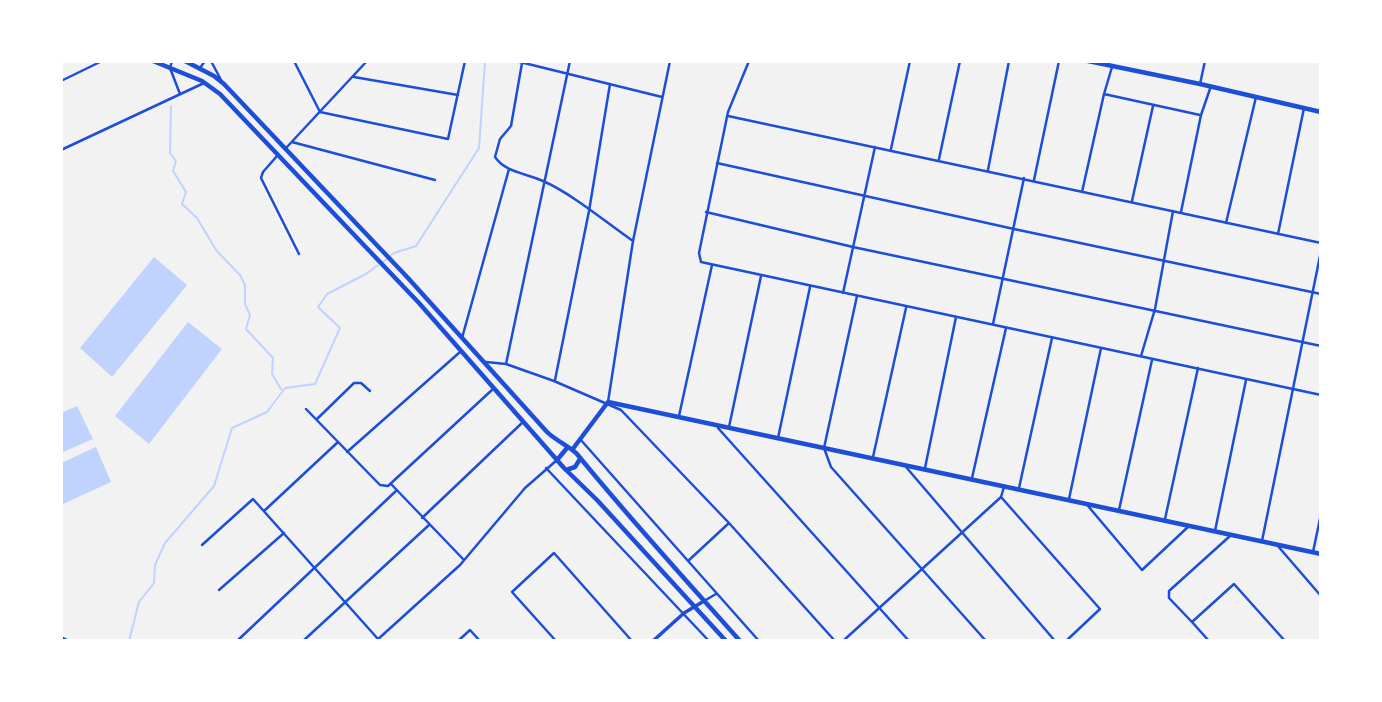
<!DOCTYPE html>
<style>
body{margin:0}
#map{position:relative;width:1382px;height:702px;overflow:hidden;background:#f2f2f2;font-family:Roboto,sans-serif}
canvas{display:block}
.frame{position:absolute;inset:0;border:63px solid #fff;pointer-events:none}
</style>
<div id="map">
<canvas width="1382" height="702"></canvas>
<div class="frame"></div>
</div>
<script>
const g = document.querySelector('canvas').getContext('2d');
g.lineJoin = 'round';
function fill(path, color) {
  g.fillStyle = color;
  g.fill(path, 'evenodd');
}
function strokePath(path, color, width, dash) {
  g.strokeStyle = color;
  g.lineWidth = width;
  g.lineCap = dash ? 'butt' : 'round';
  g.setLineDash(dash || []);
  g.stroke(path);
}
fill(new Path2D(`
 M154,257L187,285L112,377L80,348Z
 M188,322L222,349L149,444L115,416Z
 M77,406L93,439L61,453V413Z
 M96,447L111,482L61,505V463Z`), '#bfd3fe');
strokePath(new Path2D(`
 M171,106L170,153L176,161L173,171L186,192L182,204L197,218L216,250L240,275L245,285V304L250,315L246,329L273,358L272,374L281,389
 M383,262L394,253L416,246L479,148L485,61
 M129,641L139,602L154,583L155,565L165,543L214,486L232,428L267,412L285,388L315,384L340,328L318,307L327,294L366,274L378,265`), '#bfd3fe', 2);
strokePath(new Path2D(`
 M172,61L170,68L180,94
 M211,61L221,80
 M294,61L320,112L448,139L465,61
 M516,61L662,97
 M749,61L728,112L699,253L701,262L1321,395
 M522,63L511,126L500,139L495,157C506,173 526,173 543,181C571,193 607,223 633,241
 M200,68L205,61
 M354,77L458,95
 M61,81L102,61
 M1200,84L1205,61
 M1104,94L1200,115
 M728,116L1321,243
 M292,142L435,180
 M286,148L367,61
 M891,149L910,61
 M61,150L204,83
 M277,156L263,172L261,178L299,254
 M939,159L960,61
 M717,163L1014,229L1321,294
 M988,170L1009,61
 M1034,180L1059,61
 M1082,192L1104,94L1112,67
 M1132,201L1153,106
 M706,212L853,247L1321,346
 M1181,212L1201,115L1211,86
 M1226,223L1256,97
 M1278,234L1304,108
 M843,293L875,147
 M857,296L824,448L831,467L986,641
 M993,324L1024,178
 M462,338L509,169
 M1141,356L1155,309L1173,211
 M486,362L506,364L554,381L621,410L729,523L835,641
 M506,364L570,61
 M555,380L589,211L610,84
 M608,402L633,241L670,61
 M306,409L380,485L388,486L493,389
 M679,416L712,265
 M317,419L354,383H361L370,391
 M729,427L761,276
 M718,428L909,641
 M778,438L810,287
 M580,439L759,641
 M347,452L460,352
 M873,457L906,308
 M906,467L1055,641
 M546,468L709,641
 M925,468L956,317
 M972,478L1006,328
 M391,484L464,560
 M1019,488L1052,338
 M1001,497L1100,609L1066,641
 M1069,499L1101,348
 M1088,506L1142,570L1189,526
 M1119,510L1152,360
 M264,511L338,442
 M422,518L523,422
 M1165,519L1198,368
 M1215,531L1246,380
 M1262,541L1321,251
 M202,545L253,499L378,639
 M1277,545L1321,596
 M1313,552L1321,514
 M688,561L729,523
 M219,590L284,533
 M704,601L716,594
 M1192,622L1169,598V591L1230,536
 M61,637L69,641
 M237,641L397,490
 M303,641L429,525
 M376,641L460,565L525,488L557,460
 M458,641L470,630L480,641
 M556,641L512,592L554,553L632,641
 M843,641L1001,497L1004,487
 M1209,641L1192,622L1234,584L1285,641`), '#1d4ed8', 2.5);
strokePath(new Path2D(`
 M653,641L684,613L704,601`), '#1d4ed8', 3.5);
strokePath(new Path2D(`
 M153,61L202,81L220,94L419,303L564,468L597,500L726,641
 M185,61L214,76L224,84L408,278L547,432C555,440 572,448 577,454C629,518 685,579 740,641
 M1088,61L1200,84L1321,112
 M572,450L608,402L1321,554
 M557,460L567,448
 M566,470L575,467L580,459`), '#1d4ed8', 4.5);
</script>
